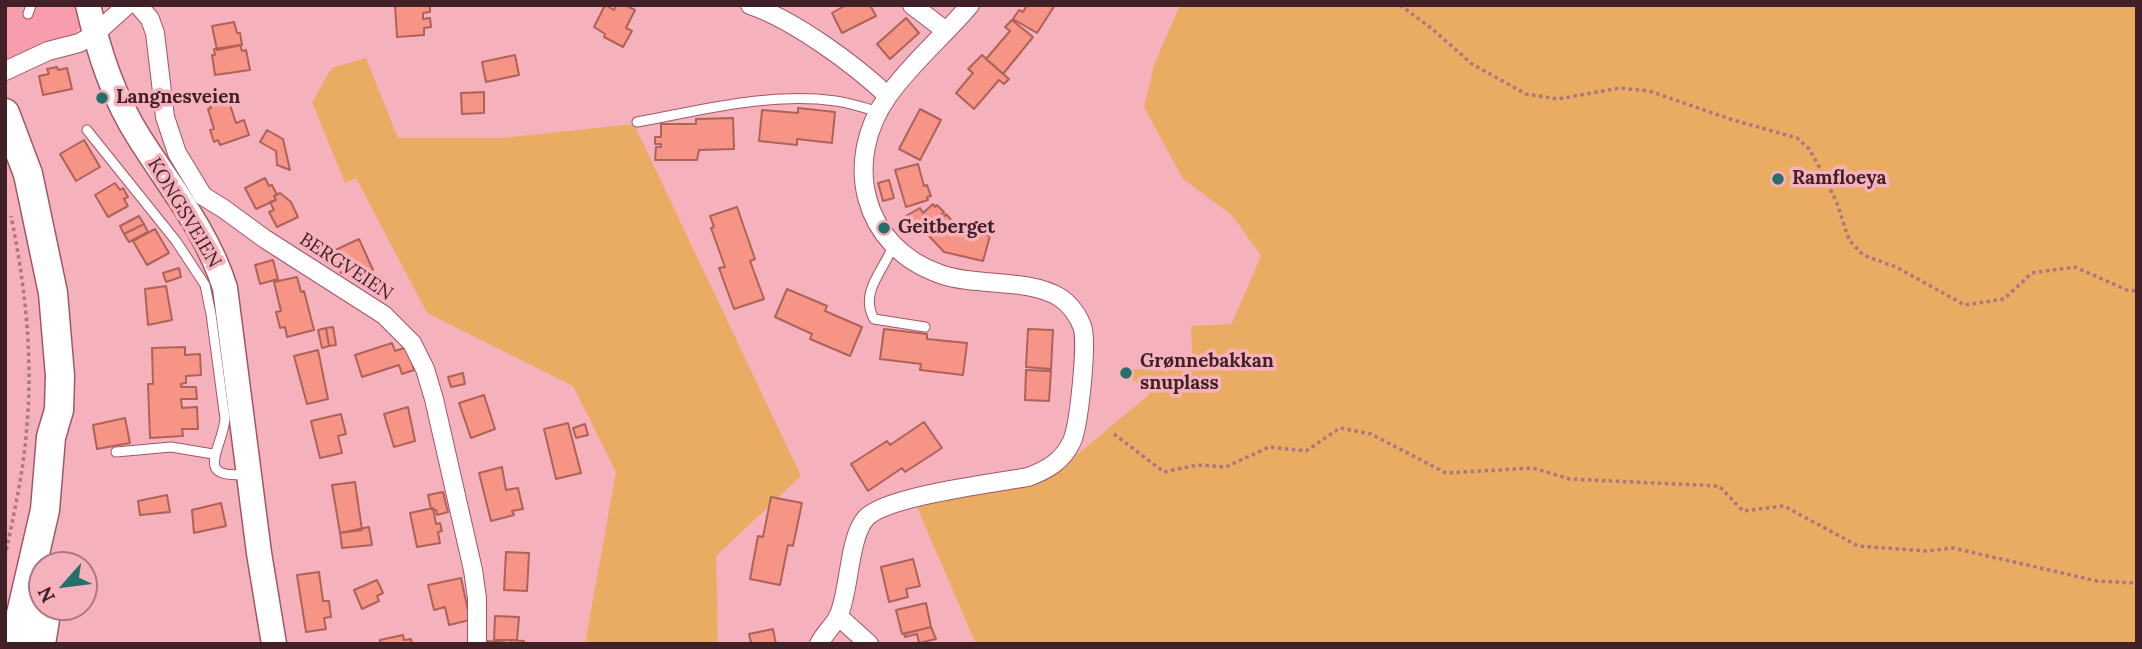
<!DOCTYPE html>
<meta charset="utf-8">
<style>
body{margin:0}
#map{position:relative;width:2142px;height:649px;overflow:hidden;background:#f6b2bc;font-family:Lora,serif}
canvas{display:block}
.frame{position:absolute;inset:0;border:7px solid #412127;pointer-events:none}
.north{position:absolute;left:28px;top:551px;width:70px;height:70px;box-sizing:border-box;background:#f6b2bc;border:2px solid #ae7880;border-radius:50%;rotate:242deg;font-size:19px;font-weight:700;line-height:28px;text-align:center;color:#412127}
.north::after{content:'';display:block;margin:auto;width:24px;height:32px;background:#26706b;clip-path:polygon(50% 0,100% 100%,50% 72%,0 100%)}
</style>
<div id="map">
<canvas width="2142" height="649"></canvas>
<div class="frame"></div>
<div class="north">N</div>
</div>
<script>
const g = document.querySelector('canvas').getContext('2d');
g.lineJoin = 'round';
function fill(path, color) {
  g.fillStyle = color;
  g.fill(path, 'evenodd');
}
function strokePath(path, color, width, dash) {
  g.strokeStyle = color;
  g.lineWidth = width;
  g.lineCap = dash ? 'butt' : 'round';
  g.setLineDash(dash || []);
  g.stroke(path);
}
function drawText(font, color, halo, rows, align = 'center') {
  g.font = font + ' Lora,serif';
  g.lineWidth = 7;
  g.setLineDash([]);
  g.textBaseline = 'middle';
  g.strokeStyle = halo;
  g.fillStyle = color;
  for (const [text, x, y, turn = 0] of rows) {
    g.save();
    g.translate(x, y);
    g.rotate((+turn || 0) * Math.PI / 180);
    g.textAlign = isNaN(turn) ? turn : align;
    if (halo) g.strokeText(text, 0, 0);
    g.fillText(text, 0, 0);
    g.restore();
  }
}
fill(new Path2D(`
 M5,5H78L80,27L73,36L5,62Z`), '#f89dad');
fill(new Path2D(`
 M1180,5H2137V644H976L917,507L1079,453L1150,394L1122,370L1180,367L1192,356L1191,326L1230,324L1233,321L1261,256L1232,215L1183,179L1144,107L1154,65Z
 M366,58L398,138H502L634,124L801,476L716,556L718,644H585L616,472L573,386L427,313L356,178L345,183L312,102L332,68Z`), '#eaab63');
const building = new Path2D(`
 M395,5H430V12L423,13V19L430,18L431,27L424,28V35L397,37Z
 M605,5L614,10L616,5H625L635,10L626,28L632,31L623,47L604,37L605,34L594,27Z
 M846,5H870L876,16L842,33L832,13Z
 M1027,5H1055L1037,33L1013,19L1019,10L1023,12Z
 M906,18L919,33L890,59L877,44Z
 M1012,20L1033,37L1003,74L986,59L1010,31L1005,27Z
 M234,22L237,33H240L242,45L217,50L212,26Z
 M240,45L242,51L246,50L250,70L215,75L212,55H215L214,49Z
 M515,55L519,75L486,82L482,62Z
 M982,55L1009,79L1004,84L999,80L974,109L956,93L973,73L968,69Z
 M57,67L58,70L67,68L72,89L43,95L39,76L49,74L47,69Z
 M484,92V113L462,114L461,93Z
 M225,99L227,103L229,102L236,123L244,120L249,135L220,145L218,140L214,142L210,130L214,129L208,109L211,108L209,104Z
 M798,108L835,112L832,143L797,139V145L759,141L762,110L798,113Z
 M920,109L941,120L920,160L899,149Z
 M733,118L734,149L699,150L697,160H655L656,147H661V144H655V137H661V124H696V119Z
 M267,130L283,139L290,170L277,165L276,151L260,142Z
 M84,140L100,167L76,181L60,154Z
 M918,164L924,186L927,185L931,196L927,197L928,200L906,207L895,170Z
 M265,178L269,186L272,185L277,195L274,196L276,200L256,209L245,188Z
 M889,180L894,198L883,201L878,183Z
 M115,183L120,190L123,188L128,197L124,199L128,206L108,217L95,195Z
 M280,193L291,202L298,217L277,227L269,212L274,210L270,202L276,200L274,196Z
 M933,204L935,207L937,205L944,212L941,215L943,217L946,214L953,222L950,224L955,229L958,226L961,229L990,236L983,261L944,252L916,222L911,228L904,217L920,208L923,213Z
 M737,207L755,259L750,261L764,299L734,309L719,268L725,267L711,228L714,227L710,216Z
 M139,216L144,224L124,234L120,226Z
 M144,224L148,232L129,242L124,234Z
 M155,229L169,253L147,265L133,241Z
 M359,239L373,270L356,278L351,268L341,273L331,252Z
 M273,260L278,279L260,284L255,265Z
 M179,268L181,277L166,282L163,273Z
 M297,277L301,292L304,291L314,330L287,337L285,327L280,328L276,312L281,311L274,282Z
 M166,286L172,320L148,325L145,289Z
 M787,289L827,306L825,311L862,327L850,356L810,339L812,334L775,317Z
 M333,327L336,345L329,346L326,328Z
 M326,328L329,346L322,348L318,330Z
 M884,329L927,334V339L967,343L963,375L920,370L921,364L880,359Z
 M1028,329L1053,330L1051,369L1026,367Z
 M392,343L395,351L407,347L414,370L402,374L399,365L362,377L355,355Z
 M185,347V355L200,354L201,375L186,376V383L181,384V387H196L197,399H181L182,408L197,407L198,429H182L183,436L150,438L148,384H153L152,348Z
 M318,350L328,399L307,404L294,356Z
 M1026,370L1051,371L1049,401L1025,400Z
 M463,373L465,384L451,387L448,377Z
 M484,395L495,429L471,438L459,403Z
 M408,407L415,441L394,447L384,414Z
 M341,414L346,434L338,436L342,453L320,458L311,421Z
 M125,418L130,443L97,449L93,425Z
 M924,422L942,448L905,472L902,468L868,491L851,464L887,441L890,445Z
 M568,423L581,473L556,479L544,429Z
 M585,424L588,435L576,438L573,428Z
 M502,467L506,490L518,488L523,509L512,511L514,515L491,521L479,473Z
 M355,482L362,530L340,533L332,485Z
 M443,492L448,512L437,515L436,510L431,509L428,495Z
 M167,495L170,512L140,515L138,501Z
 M771,497L802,503L793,546L788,545L780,585L750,579L758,536L763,537Z
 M221,503L226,526L194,533L192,510Z
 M433,508L436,524L440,523L442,531L438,532L440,543L417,547L410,513Z
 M369,527L372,545L342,548L340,533Z
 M506,552L529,553L527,591L504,590Z
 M913,559L920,586L906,589L908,597L889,602L881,567Z
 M319,572L323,601H329L331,617L324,618L326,629L306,632L297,575Z
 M461,578L470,620L449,625L445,607L434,610L428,585Z
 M377,580L383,593L377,596L379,601L362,609L354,590Z
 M926,603L931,627L902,634L896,610Z
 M495,616L519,617L517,640H494Z
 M931,627L936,639L919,643L917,634L905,637L904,634Z
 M773,629L776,644H747L751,642L749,634Z
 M403,635L404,640L411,639L412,644H380V640Z
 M511,640L524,641V644H486V641L511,643Z`);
fill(building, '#f69486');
strokePath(building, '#ae6258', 2);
const service = new Path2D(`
 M28,14L31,5
 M637,122C703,110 768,92 836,101C850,103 865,108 879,112
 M87,130L176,241L205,285L211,314L225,419C222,450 192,480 248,474
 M893,246C884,270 859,292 874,319L925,327
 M116,452L171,447L213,454`);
const minor = new Path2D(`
 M138,5L150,19L155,33L165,117L177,153L203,196L224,209L265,239L384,315L412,343L425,369L434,399L473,570L477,598V644
 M750,5C794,20 854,64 888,96
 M912,5L946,31
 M5,71L48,51L79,43L95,34L127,5
 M838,616L869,644
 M819,644C824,634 833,626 838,617C850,592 848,538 866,518C886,496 995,483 1028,477C1047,470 1063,461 1072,441C1079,425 1088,341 1082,326C1078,315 1069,303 1059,297C1027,278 977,287 940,274C862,247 842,161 888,96C911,63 944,36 970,5`);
const secondary = new Path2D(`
 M88,5C99,53 113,97 140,139C171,188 208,233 225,288L259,553L274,644`);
const trunk = new Path2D(`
 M5,113L28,174L53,293L60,376L59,410L51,437L45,510L14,644
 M41,644L47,607`);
strokePath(service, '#a25665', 11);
strokePath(minor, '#a25665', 20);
strokePath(secondary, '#a25665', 27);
strokePath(trunk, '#a25665', 31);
strokePath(new Path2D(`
 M1400,5L1431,28L1472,64L1526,94L1558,99L1620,88L1649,91L1733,120L1797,138L1809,149L1820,168L1837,203L1849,240L1863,255L1896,267L1965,305L2004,299L2032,273L2075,267L2127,290L2137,291
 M1114,434L1164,472L1197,465L1226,467L1269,447L1306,451L1340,428L1371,434L1446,473L1533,468L1570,479L1719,486L1743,511L1784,506L1858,546L1927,551L1953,548L2097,581L2137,583
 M5,557C14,513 24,470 27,425C33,354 25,285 11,216`), '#ad7780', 3.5, [3.5, 3.5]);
strokePath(service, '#fff', 9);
strokePath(minor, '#fff', 18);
strokePath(secondary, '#fff', 24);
strokePath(trunk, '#fff', 28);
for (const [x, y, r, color] of [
 [102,98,7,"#26706b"],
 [1778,179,7,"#26706b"],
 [884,228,7,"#26706b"],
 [1126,373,7,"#26706b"]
]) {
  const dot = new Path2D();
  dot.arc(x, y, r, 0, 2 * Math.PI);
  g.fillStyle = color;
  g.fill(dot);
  strokePath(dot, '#f6b2bc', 2.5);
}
drawText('bold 19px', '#412127', '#f6b2bc', [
 ["Langnesveien",116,98],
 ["Ramfloeya",1792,179],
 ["Geitberget",898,228],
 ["Grønnebakkan",1140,362],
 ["snuplass",1140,384]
], 'left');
drawText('19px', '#412127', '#f6b2bc', [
 ["KONGSVEIEN",184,213,59],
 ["BERGVEIEN",346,267,33]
]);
</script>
